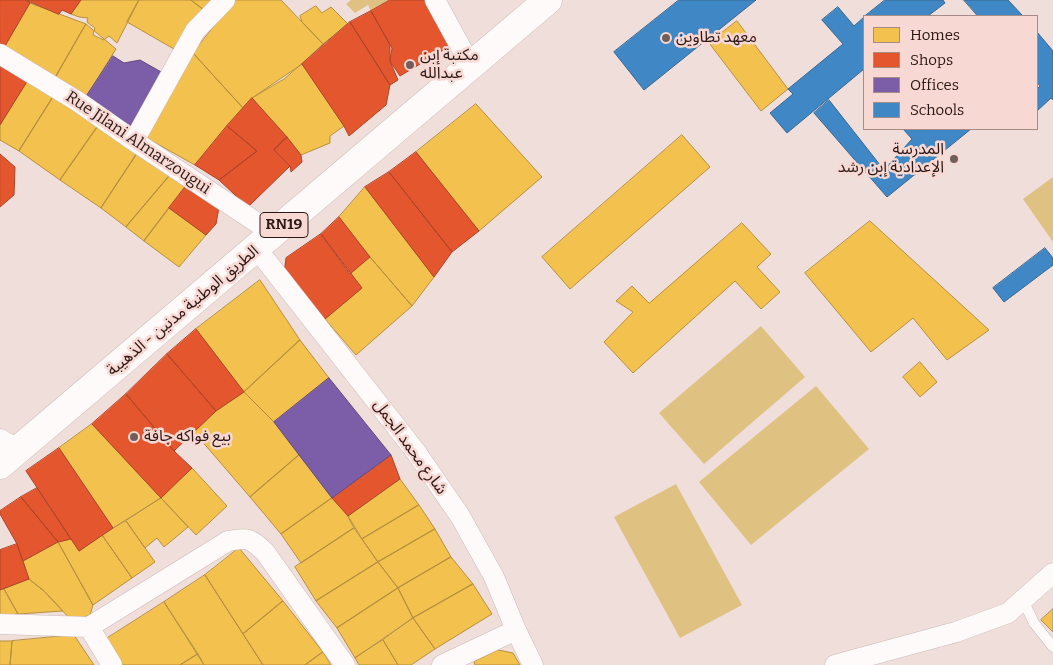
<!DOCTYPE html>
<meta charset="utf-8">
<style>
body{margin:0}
#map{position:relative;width:1053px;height:665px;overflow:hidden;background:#f0deda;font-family:Bitter,serif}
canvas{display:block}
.legend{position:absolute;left:863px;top:15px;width:175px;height:115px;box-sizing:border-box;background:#f8d8d2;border:1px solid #a68c87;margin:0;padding:6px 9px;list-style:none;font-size:15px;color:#2c1917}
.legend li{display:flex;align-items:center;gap:10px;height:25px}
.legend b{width:25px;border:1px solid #a68c87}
</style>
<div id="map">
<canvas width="1053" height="665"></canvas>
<ul class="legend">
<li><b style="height:14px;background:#f2c14e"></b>Homes</li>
<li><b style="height:14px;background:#e4572e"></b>Shops</li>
<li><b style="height:14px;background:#7b5ea7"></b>Offices</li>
<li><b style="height:14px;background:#3f88c5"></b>Schools</li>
</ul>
</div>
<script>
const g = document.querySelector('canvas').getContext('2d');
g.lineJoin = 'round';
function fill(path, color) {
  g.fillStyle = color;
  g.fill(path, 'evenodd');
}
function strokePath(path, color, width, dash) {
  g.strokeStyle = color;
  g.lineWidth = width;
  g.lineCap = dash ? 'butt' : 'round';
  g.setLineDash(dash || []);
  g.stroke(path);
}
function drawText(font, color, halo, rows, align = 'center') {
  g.font = font + ' Bitter,"Noto Sans Arabic",serif';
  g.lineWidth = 5;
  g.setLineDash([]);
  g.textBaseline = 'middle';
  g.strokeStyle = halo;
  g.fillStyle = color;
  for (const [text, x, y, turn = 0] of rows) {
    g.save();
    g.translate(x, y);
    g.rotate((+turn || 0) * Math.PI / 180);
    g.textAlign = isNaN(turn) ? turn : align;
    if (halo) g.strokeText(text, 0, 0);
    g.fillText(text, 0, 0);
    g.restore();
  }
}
fill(new Path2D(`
 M351,0H390L371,11L368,5L355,13L346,4Z
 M1053,177V242L1023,199Z
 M761,326L805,377L704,464L659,413Z
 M816,386L869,449L751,545L699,482Z
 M676,484L742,605L680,638L614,517Z`), '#dfc182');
const homes = new Path2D(`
 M81,0H139L117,43L109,36L104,40L93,35L95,28L87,22L88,18L79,17L71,14Z
 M139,0H191L203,9L174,49L127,22Z
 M191,0H211L203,9Z
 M235,0H281L323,44L302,64L252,98L243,108L193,53Z
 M30,3L86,24L55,78L5,46Z
 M316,6L322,13L331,7L348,24L323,44L302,22L300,16Z
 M737,21L788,89L761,111L709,43Z
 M86,24L116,49L86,97L55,78Z
 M193,53L243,108L195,165L143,136Z
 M302,64L344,126L330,136V143L301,155L252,98L284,79Z
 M28,80L53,97L19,151L0,140V125Z
 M53,97L98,126L60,180L19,151Z
 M476,104L542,177L479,231L416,152Z
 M98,126L138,152L101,208L60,180Z
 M682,135L710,167L570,289L542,257Z
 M138,152L170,175L126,227L101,208Z
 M170,175L186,186L144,241L126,227Z
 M365,187L434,277L412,306L370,257L339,217Z
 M169,208L206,235L179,267L144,241Z
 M870,221L989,330L947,360L913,318L871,352L805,273Z
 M742,223L771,254L757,267L780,292L761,309L735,281L633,373L604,342L633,312L616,301L632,286L649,303Z
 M370,257L412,306L356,355L325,319L362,288L350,274Z
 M260,280L300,340L244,392L196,329Z
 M300,340L329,378L274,422L244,392Z
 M920,362L937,382L920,397L903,377Z
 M244,392L274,422L299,455L250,497L194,432L216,411Z
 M92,424L161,498L113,528L59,448Z
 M299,455L332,498L281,534L250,497Z
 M192,468L227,506L196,535L161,498Z
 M400,479L419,505L362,539L348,516Z
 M161,498L188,527L164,547L157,538L145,548L126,521Z
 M332,498L346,513L354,528L301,563L281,534Z
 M419,505L435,529L378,562L362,539Z
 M126,521L155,562L132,578L102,535Z
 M354,528L378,562L316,601L295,567Z
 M435,529L451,557L398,588L378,562Z
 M102,535L132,578L93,605L58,542L71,539L79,551Z
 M58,542L93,605L90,615L72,621L44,591L29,579L23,561Z
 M239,548L283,601L243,634L205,575Z
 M451,557L473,584L413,618L398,588Z
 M378,562L398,588L337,628L316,601Z
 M205,575L243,634L263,665H204L164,602Z
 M29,579L44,591L63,611L18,614L4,589Z
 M473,584L492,614L435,649L413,618Z
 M398,588L413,618L355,658L337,628Z
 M4,589L18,614L0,616V590Z
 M283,601L323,652L305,665H263L243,634Z
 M164,602L198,654L180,665H123L106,639Z
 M1053,609V632L1041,620Z
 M413,618L435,649L411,665H398L383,640Z
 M74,635L94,665H10L12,641Z
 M383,640L398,665H359L355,658Z
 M0,641H12L10,665H0Z
 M498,650L513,653L520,665H475L474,662Z
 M323,652L331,665H305Z
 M198,654L204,665H180Z`);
fill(homes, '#f2c14e');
strokePath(homes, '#b78f3e', 1);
const shops = new Path2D(`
 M0,0H26L30,3L5,46L0,43Z
 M26,0H81L71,14L62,10L59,14Z
 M390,0H427L455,43L400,76L390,61L392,48L371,11Z
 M371,11L390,45V61L398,80L390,85L350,22Z
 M350,22L390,85L386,105L349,136L344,126L302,64Z
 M2,65L28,80L0,125V68Z
 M252,98L287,137L274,150L290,166L248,207L219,180L257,151L227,126Z
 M227,126L257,151L219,180L195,165Z
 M287,137L301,155L302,162L291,172L290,166L274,150Z
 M416,152L479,231L452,252L389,172Z
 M0,154L15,167L14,195L0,207Z
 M389,172L452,252L434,277L365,187Z
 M186,186L219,207L216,224L206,235L169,208Z
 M339,217L370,257L350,274L321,234Z
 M321,234L362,288L325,319L284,274L286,258Z
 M196,329L244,392L216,411L167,354Z
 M167,354L216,411L174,451L126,394Z
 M126,394L174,451L192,468L161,498L92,424Z
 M59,448L113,528L79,551L26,471Z
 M391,455L400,479L348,516L332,498Z
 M37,488L71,539L58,542L21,497Z
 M21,497L58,542L23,561L17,544L0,514V511Z
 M17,544L29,579L0,590V550Z`);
fill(shops, '#e4572e');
strokePath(shops, '#ad4427', 1);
const offices = new Path2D(`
 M113,56L124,63L140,60L163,73L133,129L86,97Z
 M329,378L391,455L332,498L274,422Z`);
fill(offices, '#7b5ea7');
strokePath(offices, '#63497c', 1);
const schools = new Path2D(`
 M679,0H756L644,90L614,52Z
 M885,0H943L945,3L928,16H865Z
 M964,0H1008L1023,16H978Z
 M838,7L854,26L864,17V69L787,133L770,113L793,94L788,89L843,44L822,20Z
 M1037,32L1053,51V100L1051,98L1037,111V89L1040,86L1037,82Z
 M829,100L884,170L912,139L903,129H971L887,197L814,113Z
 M1045,248L1053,258V265L1004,302L993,288Z`);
fill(schools, '#3f88c5');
strokePath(schools, '#396791', 1);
const lane = new Path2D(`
 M1023,600L1034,623L1053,647`);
const street = new Path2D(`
 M435,0L471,66
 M0,54L77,101L134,141L274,234
 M134,141L195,31L225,0
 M257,249L416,452L460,516L494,577L516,630L533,665
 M0,439L19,450
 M0,624L89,627L228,541C248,537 250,538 265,552L345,665
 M89,627L112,665
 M442,665L516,630
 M835,665L956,632L1008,613L1053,573`);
const primary = new Path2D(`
 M0,465L548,0`);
strokePath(lane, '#ccbab7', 11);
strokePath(street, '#ccbab7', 21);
strokePath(primary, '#ccbab7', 29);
strokePath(lane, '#fdfaf9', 10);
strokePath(street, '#fdfaf9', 20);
strokePath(primary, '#fdfaf9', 28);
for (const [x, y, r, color] of [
 [666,38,5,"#715e5b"],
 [410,65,5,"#715e5b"],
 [954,159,5,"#715e5b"],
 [134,437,5,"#715e5b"]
]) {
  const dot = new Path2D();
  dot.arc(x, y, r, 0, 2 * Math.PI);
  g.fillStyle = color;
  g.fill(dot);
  strokePath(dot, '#f8d8d2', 2);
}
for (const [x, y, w] of [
 [284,225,48]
]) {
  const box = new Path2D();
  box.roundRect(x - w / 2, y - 12.5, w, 25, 4);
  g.fillStyle = '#f8d8d2';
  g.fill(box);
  strokePath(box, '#2c1917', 1);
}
drawText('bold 15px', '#2c1917', null, [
 ["RN19",284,225]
]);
drawText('16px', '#2c1917', '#f8d8d2', [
 ["معهد تطاوين",676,38],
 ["مكتبة إبن",420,56],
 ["عبدالله",420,74],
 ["المدرسة",944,150,"right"],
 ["الإعدادية إبن رشد",944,168,"right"],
 ["بيع فواكه جافة",144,437]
], 'left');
drawText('16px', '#2c1917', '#f8d8d2', [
 ["Rue Jilani Almarzougui",138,143,34],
 ["الطريق الوطنية مدنين - الذهيبة",183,311,-40],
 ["شارع محمد الجمل",410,447,54]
]);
</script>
